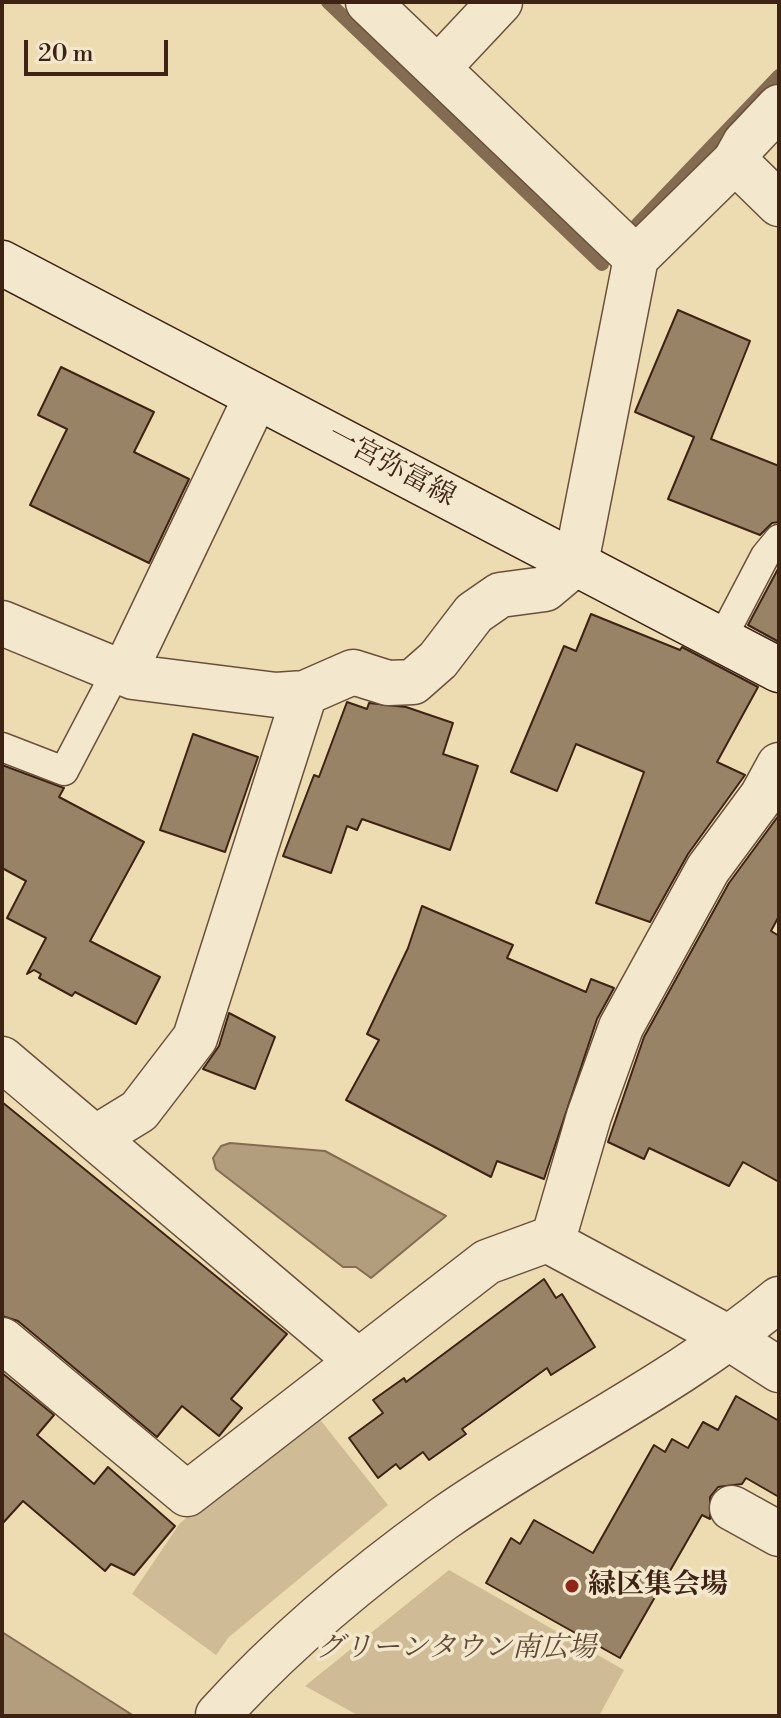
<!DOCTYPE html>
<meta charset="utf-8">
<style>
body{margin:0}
#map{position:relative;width:781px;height:1718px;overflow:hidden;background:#eddcb2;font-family:"Libre Bodoni",serif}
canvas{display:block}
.frame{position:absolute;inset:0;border:4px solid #3e2214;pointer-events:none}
.scale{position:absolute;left:24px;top:40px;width:144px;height:36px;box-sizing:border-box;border:4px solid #3e2214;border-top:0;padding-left:10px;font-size:24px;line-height:28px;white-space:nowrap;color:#3e2214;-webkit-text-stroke:6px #f3e8cd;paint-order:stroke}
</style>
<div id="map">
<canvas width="781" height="1718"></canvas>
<div class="frame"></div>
<div class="scale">20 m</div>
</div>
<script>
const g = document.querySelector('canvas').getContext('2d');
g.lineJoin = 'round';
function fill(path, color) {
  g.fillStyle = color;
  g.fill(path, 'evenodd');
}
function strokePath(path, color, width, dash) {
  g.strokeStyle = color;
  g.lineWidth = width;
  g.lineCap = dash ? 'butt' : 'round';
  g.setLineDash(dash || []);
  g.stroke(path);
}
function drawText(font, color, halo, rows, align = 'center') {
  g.font = font + ' "Libre Bodoni","Noto Serif JP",serif';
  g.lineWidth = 7;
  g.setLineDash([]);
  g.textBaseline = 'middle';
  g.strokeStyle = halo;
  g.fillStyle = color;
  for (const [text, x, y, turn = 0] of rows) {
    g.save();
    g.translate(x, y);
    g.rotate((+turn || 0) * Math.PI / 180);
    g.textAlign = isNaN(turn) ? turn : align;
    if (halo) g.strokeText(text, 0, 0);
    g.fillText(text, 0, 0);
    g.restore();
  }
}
fill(new Path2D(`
 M318,1417L388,1505L229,1637L216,1655L132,1594L180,1523Z
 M449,1570L624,1670L599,1716H359L305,1686Z`), '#cfbc97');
const water = new Path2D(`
 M230,1143L325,1151L446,1216L371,1278L356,1267H343L216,1169L213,1158L221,1146Z
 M2,1632L134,1716H2Z`);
fill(water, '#b29d7c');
strokePath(water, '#846c52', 2);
strokePath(new Path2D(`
 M328,2L602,264
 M635,227L779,76`), '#846c52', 14);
const building = new Path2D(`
 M678,310L750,341L711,439L779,466V522L772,523L760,535L668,499L694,437L635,412Z
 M61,367L154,412L134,452L189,479L149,563L30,505L67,429L38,415Z
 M779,567V642L748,625Z
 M591,614L680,650L682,647L758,687L717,762L745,775L688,854L650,922L596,903L644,772L576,744L557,791L511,772L564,646L576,651Z
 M347,702L367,709L369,703L406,707L453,723L443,754L478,766L450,850L362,819L357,830L347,826L331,873L283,856L314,775L319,777Z
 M193,734L258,757L225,852L160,830Z
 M2,765L64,788L59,797L144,842L90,941L160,977L136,1024L75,992L72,996L39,978L41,974L34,970L27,974L46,938L7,918L26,881L2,868Z
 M779,815V916L771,931L779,936V1182L743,1162L729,1186L649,1148L644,1159L608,1142L644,1037L729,883Z
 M422,906L513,945L507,958L586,992L591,979L614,988L597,1019L544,1179L497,1161L491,1177L346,1100L379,1040L367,1034L408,948Z
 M229,1013L275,1037L255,1089L203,1069L219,1046Z
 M2,1102L287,1334L231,1399L242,1408L219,1436L182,1406L157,1437L18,1321L2,1316Z
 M544,1279L556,1298L562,1294L595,1347L551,1375L547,1368L462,1429L466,1434L429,1460L423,1452L400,1469L396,1464L378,1478L349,1438L383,1413L373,1400L404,1378L406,1382Z
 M2,1373L54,1415L37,1435L94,1484L108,1467L175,1526L134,1575L111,1564L105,1571L23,1501L2,1524Z
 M736,1396L779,1421V1497L746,1478L742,1484L718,1487L710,1497V1519L702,1515L620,1658L486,1583L511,1538L520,1544L534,1520L593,1553L654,1445L665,1452L672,1439L688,1448L703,1422L718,1430Z`);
fill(building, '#998366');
strokePath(building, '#3e2214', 2);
const service = new Path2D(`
 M721,640L765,556L779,539
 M2,747L64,771L117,670`);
const minor = new Path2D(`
 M368,2L636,258L735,161L779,204
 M438,68L500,2
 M735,161L745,143L779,107
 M2,623L133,677L276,695L305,693L353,672L388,683L413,682L438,660L474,613L500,595L545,589L576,563L636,258
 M124,673L256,397
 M2,1059L358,1361
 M95,1138L139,1111L195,1038L305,693
 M552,1243L589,1116L621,1027L708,869L762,796L779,765
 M2,1340L187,1494L487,1262L547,1240L731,1339L779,1370
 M732,1508L779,1534`);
const tertiary = new Path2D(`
 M218,1715C285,1641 362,1577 443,1519C553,1442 676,1385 779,1299`);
const secondary = new Path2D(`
 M2,263L779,670`);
strokePath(service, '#6a503c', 31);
strokePath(minor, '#6a503c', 47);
strokePath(tertiary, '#6a503c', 47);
strokePath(secondary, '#3e2214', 47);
strokePath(service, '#f3e8cd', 28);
strokePath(minor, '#f3e8cd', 44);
strokePath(tertiary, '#f3e8cd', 44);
strokePath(secondary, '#f3e8cd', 44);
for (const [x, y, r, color] of [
 [572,1586,8,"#8f2418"]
]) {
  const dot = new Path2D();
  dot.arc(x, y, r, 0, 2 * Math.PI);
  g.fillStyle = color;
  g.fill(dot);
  strokePath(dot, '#f3e8cd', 3);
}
drawText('28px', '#3e2214', '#f3e8cd', [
 ["一宮弥富線",391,467,28]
]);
drawText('bold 28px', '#3e2214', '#f3e8cd', [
 ["緑区集会場",588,1586]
], 'left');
drawText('italic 28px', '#624835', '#f3e8cd', [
 ["グリーンタウン南広場",456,1649]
]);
</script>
